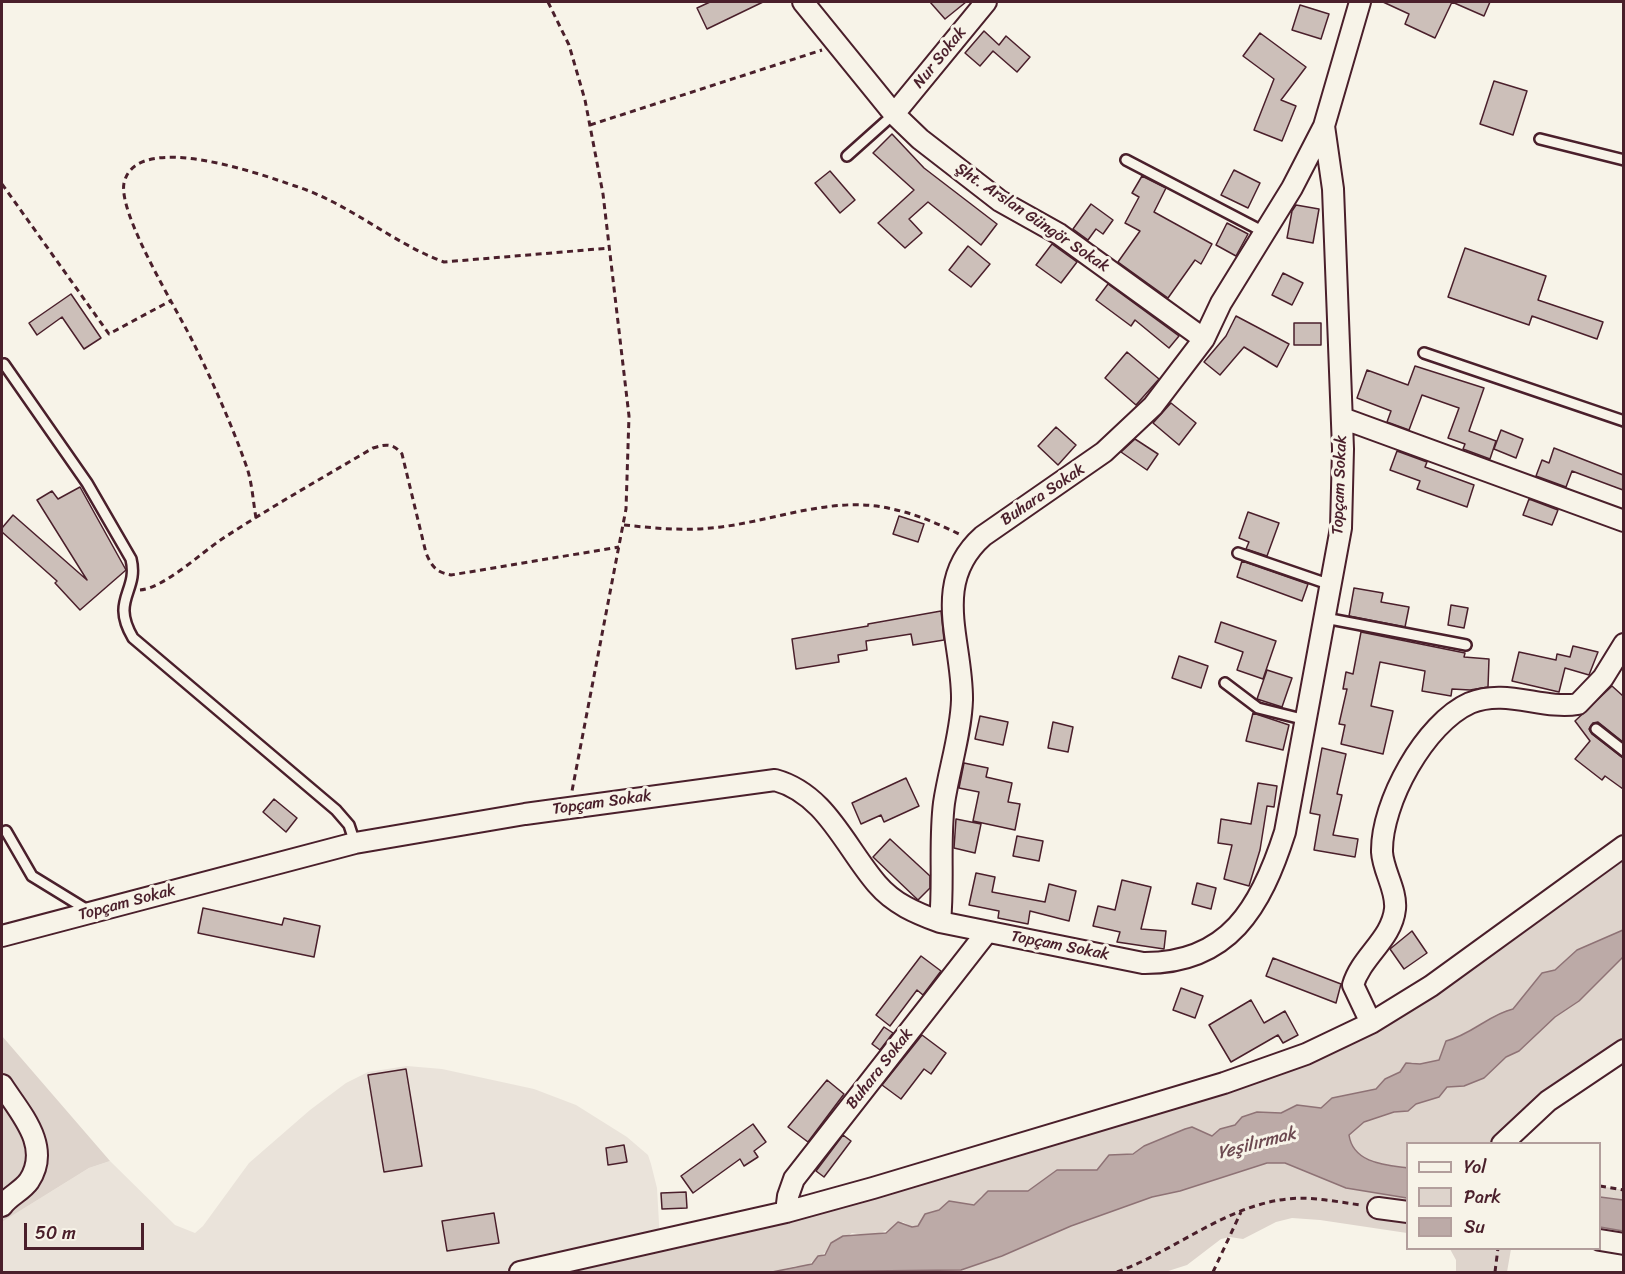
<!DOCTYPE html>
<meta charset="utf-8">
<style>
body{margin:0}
#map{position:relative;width:1625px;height:1274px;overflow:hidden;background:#f7f3e8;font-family:Sriracha,sans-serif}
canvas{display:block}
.frame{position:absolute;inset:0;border:3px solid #4a1f2b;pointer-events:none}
.legend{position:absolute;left:1406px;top:1142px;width:195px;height:108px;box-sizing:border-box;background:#f7f3e8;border:2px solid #b29e9c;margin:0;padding:8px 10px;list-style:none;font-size:18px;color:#4a1f2b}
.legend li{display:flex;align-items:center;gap:12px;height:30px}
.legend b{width:30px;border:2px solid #b29e9c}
.scale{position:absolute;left:24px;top:1223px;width:120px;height:27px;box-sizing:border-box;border:3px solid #4a1f2b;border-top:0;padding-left:8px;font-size:18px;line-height:21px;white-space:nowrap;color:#4a1f2b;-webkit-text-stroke:4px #f7f3e8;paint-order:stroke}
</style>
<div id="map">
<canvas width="1625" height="1274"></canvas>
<div class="frame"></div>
<ul class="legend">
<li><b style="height:8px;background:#f7f3e8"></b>Yol</li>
<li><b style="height:16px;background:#ded4cc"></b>Park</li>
<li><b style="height:16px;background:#bcaaa7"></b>Su</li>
</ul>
<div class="scale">50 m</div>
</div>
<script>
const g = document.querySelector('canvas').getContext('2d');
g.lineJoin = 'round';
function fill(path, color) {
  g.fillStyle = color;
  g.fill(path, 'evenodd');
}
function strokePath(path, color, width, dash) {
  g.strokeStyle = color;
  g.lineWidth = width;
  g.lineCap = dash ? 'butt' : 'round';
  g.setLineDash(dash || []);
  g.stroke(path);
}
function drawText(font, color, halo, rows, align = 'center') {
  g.font = font + ' Sriracha,sans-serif';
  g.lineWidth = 6;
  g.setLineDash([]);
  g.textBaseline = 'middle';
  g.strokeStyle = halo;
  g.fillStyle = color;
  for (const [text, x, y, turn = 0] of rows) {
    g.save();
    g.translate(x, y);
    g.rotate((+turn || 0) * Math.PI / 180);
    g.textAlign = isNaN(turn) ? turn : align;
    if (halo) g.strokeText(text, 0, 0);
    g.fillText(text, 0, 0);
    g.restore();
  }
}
fill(new Path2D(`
 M407,1066L442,1069L534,1089L576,1105L627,1137L648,1155L651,1164L657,1188L660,1241L520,1272H2V1222L89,1168L110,1161L175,1225L195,1233L203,1226L249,1163L310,1110L346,1083L368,1072Z`), '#eae3da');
fill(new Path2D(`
 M1623,846V930L1577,950L1555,970L1539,976L1513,1009C1503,1011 1446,1041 1442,1051C1440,1054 1440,1057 1439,1060L1420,1064L1412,1062L1394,1077L1385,1079L1376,1089L1336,1097L1321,1108L1297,1105L1281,1113L1267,1112L1240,1120L1235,1125L1220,1129L1212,1136L1196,1129H1185L1097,1170H1057L1028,1191H992L981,1196L975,1205L949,1201L939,1210L925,1214L918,1226L912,1227L903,1222C886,1233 872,1237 852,1233L805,1267L796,1266L772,1272H520L1067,1128L1371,1023Z
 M1623,957V1050L1502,1143L1408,1144L1407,1168C1385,1165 1353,1163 1349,1135L1364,1122L1394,1112L1408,1111L1416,1104L1439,1097L1447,1087L1463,1086L1484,1078L1506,1057L1519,1051L1555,1017L1579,1001Z
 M2,1036L110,1161L89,1168L2,1222Z
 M1267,1163H1285L1346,1188L1407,1198V1233L1320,1220L1292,1218L1276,1222L1243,1239L1230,1237L1221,1239L1187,1265L1165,1272H938L941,1270H961L1003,1256L1071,1226L1152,1197L1180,1191Z
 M1600,1186L1623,1190V1200L1600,1197Z
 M1450,1249H1511L1507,1272H1456V1260Z`), '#ded4cc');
const water = new Path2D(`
 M1623,930V957L1579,1001L1555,1017L1519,1051L1506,1057L1484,1078L1464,1086L1447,1087L1439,1097L1416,1104L1408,1111L1394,1112L1364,1122L1349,1135C1353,1163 1385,1165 1407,1168V1198L1346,1188L1285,1163H1267L1180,1191L1152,1197L1071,1226L1002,1256L961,1270L772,1272L812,1264L818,1256L825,1255L831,1243L843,1236L886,1233L898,1222L912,1227L918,1226L925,1214L939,1210L949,1201L974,1205L988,1191H1028L1057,1170H1097L1109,1155L1133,1154L1144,1146L1185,1129L1192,1127L1212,1136L1220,1129L1235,1125L1242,1117L1257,1112L1281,1113L1297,1105L1321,1108L1332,1098L1376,1089L1385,1079L1400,1072L1406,1063L1420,1064L1439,1060L1446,1041C1471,1035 1490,1014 1513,1009L1542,973L1555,970L1577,950Z
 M1600,1197L1623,1200V1231L1600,1227Z`);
fill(water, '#bcaaa7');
strokePath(water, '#8e7275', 1.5);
const building = new Path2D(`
 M710,2H763L707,29L697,8Z
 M930,2H966L945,19Z
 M1383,2H1452L1435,38L1405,24L1409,14Z
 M1452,2H1490L1484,16Z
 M1300,5L1329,14L1321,39L1292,30Z
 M984,31L999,45L1006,36L1030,57L1017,72L993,51L980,66L965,53Z
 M1260,33L1306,67L1281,100L1296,106L1282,141L1254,130L1274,79L1243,56Z
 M1494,81L1527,91L1513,135L1480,124Z
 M892,134L924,168L997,224L981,245L928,202L909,219L922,233L905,248L878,223L914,190L873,153Z
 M1234,170L1260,183L1248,208L1221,195Z
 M830,171L855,200L840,213L815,183Z
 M1142,176L1166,188L1154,212L1212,244L1201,264L1195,260L1168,298L1118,262L1140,231L1125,223L1139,197L1132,193Z
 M1091,204L1113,220L1103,234L1096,229L1088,240L1073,229Z
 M1296,205L1319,209L1313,243L1287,238L1292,211Z
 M1227,223L1248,234L1236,256L1216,245Z
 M1052,244L1077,262L1061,283L1036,265Z
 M968,246L990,264L971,287L949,270Z
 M1465,248L1546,276L1538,300L1603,322L1597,339L1532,316L1529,325L1448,297Z
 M1283,273L1303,283L1292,305L1272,295Z
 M1108,284L1179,336L1169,348L1135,320L1131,326L1096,300Z
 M71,294L101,338L84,349L62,317L37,335L29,323Z
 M1236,316L1289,344L1277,367L1244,347L1220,375L1204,362L1226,336Z
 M1294,323H1321V345H1294Z
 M1127,352L1159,379L1136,405L1105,378Z
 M1415,366L1484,388L1469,431L1496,441L1490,459L1463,449L1465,444L1448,438L1459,408L1422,395L1409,430L1387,422L1391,411L1357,398L1367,370L1408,385Z
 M1171,403L1196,423L1179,445L1153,423Z
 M1056,427L1076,445L1058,465L1038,446Z
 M1501,430L1523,439L1516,458L1494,449Z
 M1135,439L1158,454L1147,470L1121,452Z
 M1554,448L1623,475V490L1572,471L1566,487L1536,476L1542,460L1549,463Z
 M1397,451L1427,462L1425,467L1474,485L1467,507L1417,489L1420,481L1390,470Z
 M80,487L126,570L80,610L55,583L57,581L2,532V528L13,515L87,580L37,500L52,491L58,499Z
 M1529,499L1558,510L1552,525L1523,515Z
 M1248,512L1279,523L1267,556L1246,549L1249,542L1239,538Z
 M899,516L924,524L918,542L893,534Z
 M1242,561L1308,584L1302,601L1237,577Z
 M1354,588L1383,593L1381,602L1409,607L1405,627L1349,616Z
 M1451,605L1468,608L1464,628L1448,625Z
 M941,611L944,640L913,645L911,634L866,641L867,650L838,655L839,662L796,669L792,639L868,626V624Z
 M1221,622L1276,641L1263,679L1237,670L1243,652L1215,642Z
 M1361,632L1465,653L1464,657L1489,659L1488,687L1470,690L1452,689L1451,696L1422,691L1425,671L1380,662L1371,706L1393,711L1383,754L1341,744L1345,725L1339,724L1347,689H1343L1346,672L1353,674Z
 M1573,646L1598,652L1589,675L1565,668L1559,692L1512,681L1519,652L1556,660L1557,654L1570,657Z
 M1179,656L1208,666L1201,688L1172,678Z
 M1267,670L1292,678L1282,707L1257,699Z
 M1612,686L1623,696V742L1598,722L1593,723L1589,729L1592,734L1623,758V789L1605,776L1602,780L1575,759L1590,741L1575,721Z
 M1253,713L1289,725L1283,750L1246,741Z
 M980,716L1008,722L1003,745L975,739Z
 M1053,722L1073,727L1068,752L1048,748Z
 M1322,748L1346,754L1337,794L1342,795L1333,835L1358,839L1355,857L1314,850L1320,815L1310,813Z
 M964,763L988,768L986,777L1012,783L1008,802L1020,804L1015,830L973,821L979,792L959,788Z
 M906,778L919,806L884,822L881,815L861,824L852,803Z
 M1258,783L1277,786L1274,807L1267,806L1260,850L1249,886L1224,879L1232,845L1218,843L1221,819L1251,824Z
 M274,799L297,818L286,832L263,812Z
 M956,819L981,824L975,853L954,848Z
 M1017,836L1043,841L1039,861L1013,856Z
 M890,839L930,876V888L918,900L873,857Z
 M976,873L995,877L992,892L1045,902L1049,884L1076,891L1069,921L1030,911L1028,924L998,918L999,911L969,905Z
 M1122,880L1151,887L1141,929L1166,931L1164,949L1117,942L1120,932L1093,926L1098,906L1115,910Z
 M1197,883L1216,888L1211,909L1192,904Z
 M203,908L282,925L284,918L320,926L314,957L198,933Z
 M1412,931L1427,953L1404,969L1390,949Z
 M921,956L941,971L923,995L917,990L890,1026L876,1015Z
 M1273,958L1341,984L1336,1003L1266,976Z
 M1181,988L1203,996L1195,1018L1173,1010Z
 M1251,1000L1264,1023L1285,1011L1298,1035L1283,1043L1278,1035L1231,1062L1209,1025Z
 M884,1027L893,1033L880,1050L872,1044Z
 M922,1035L946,1053L931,1074L924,1069L901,1099L882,1085Z
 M406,1069L422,1166L384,1172L368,1075Z
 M827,1080L844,1094L808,1142L788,1127Z
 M753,1124L766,1142L754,1151L758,1157L744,1166L740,1159L693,1193L681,1176Z
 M843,1135L851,1141L824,1177L816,1171Z
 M624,1145L627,1162L608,1165L606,1148Z
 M686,1192L687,1208L662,1209L661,1193Z
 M494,1213L499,1243L447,1251L442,1221Z`);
fill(building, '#ccbfb9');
strokePath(building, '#4a1f2b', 1.5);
const lane = new Path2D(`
 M1540,139L1624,160
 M847,156L894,114
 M1126,160L1264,232
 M1424,353L1624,421
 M4,364L87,483L131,559C139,592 110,599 133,638L336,810L349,825L355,843
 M1238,553L1331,585
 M1325,618L1466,645
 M1225,683L1258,708L1306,720
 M1596,729L1624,751
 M6,831L32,876L89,911`);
const street = new Path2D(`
 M803,2L894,114L920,139L1000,201L1059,234L1204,339
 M894,114L986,2
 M1342,418L1624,521
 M940,922C944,882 939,843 944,803C949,769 961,734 962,700C963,642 930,583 983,536L1104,452L1153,406L1204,339L1221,303L1292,188L1324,126
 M2,936L355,843L525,814L775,780C826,794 845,847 877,884C894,904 916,913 940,922L1143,963C1229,964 1261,907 1285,832L1341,528L1343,449L1333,189L1324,126L1360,2
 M1371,1023L1353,985C1361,957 1392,939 1395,909C1397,890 1383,871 1382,852C1381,803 1425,723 1470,703C1506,688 1542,710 1578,704L1603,678L1624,644
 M2,1085C20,1113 52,1146 29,1181C22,1191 9,1196 2,1206
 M1502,1144L1548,1101L1624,1050
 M1378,1208L1408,1212
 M786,1212L788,1196L794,1179L987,932
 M1600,1240L1624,1244
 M520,1272L786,1212L873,1188L1224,1083L1306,1054L1371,1023L1431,986L1624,846`);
strokePath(lane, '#4a1f2b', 14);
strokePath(street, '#4a1f2b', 24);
strokePath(new Path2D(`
 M548,2L569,45L585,100L603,194L629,416L626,509L572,791
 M590,125L822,50
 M2,184L109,334L172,300
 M256,518C253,501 252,481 246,465C231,423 212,380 192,340C176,308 118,214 124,183C136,129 263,175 295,186C349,203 392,243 444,262L610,248
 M624,525C653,528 682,531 711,528C770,523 832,494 892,509C916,514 939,524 961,535
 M140,590C164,588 201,553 222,539C271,507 322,478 373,448C386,444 393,443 402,454L426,553C432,567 436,572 451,575L619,547
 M1600,1186L1624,1190
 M1117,1272C1175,1251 1225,1206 1287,1199C1312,1196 1337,1202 1361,1205
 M1213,1272L1241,1212
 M1495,1272L1498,1248`), '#4a1f2b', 3, [6, 4.5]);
strokePath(lane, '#f7f3e8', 9);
strokePath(street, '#f7f3e8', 20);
drawText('16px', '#4a1f2b', '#f7f3e8', [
 ["Nur Sokak",940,58,-51],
 ["Şht. Arslan Güngör Sokak",1032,218,34],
 ["Topçam Sokak",1340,485,-88],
 ["Buhara Sokak",1043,495,-34],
 ["Topçam Sokak",602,803,-8],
 ["Topçam Sokak",127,903,-15],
 ["Topçam Sokak",1060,946,11],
 ["Buhara Sokak",880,1069,-52]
]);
drawText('italic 18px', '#6c4950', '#f7f3e8', [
 ["Yeşilırmak",1257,1144,-15]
]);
</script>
